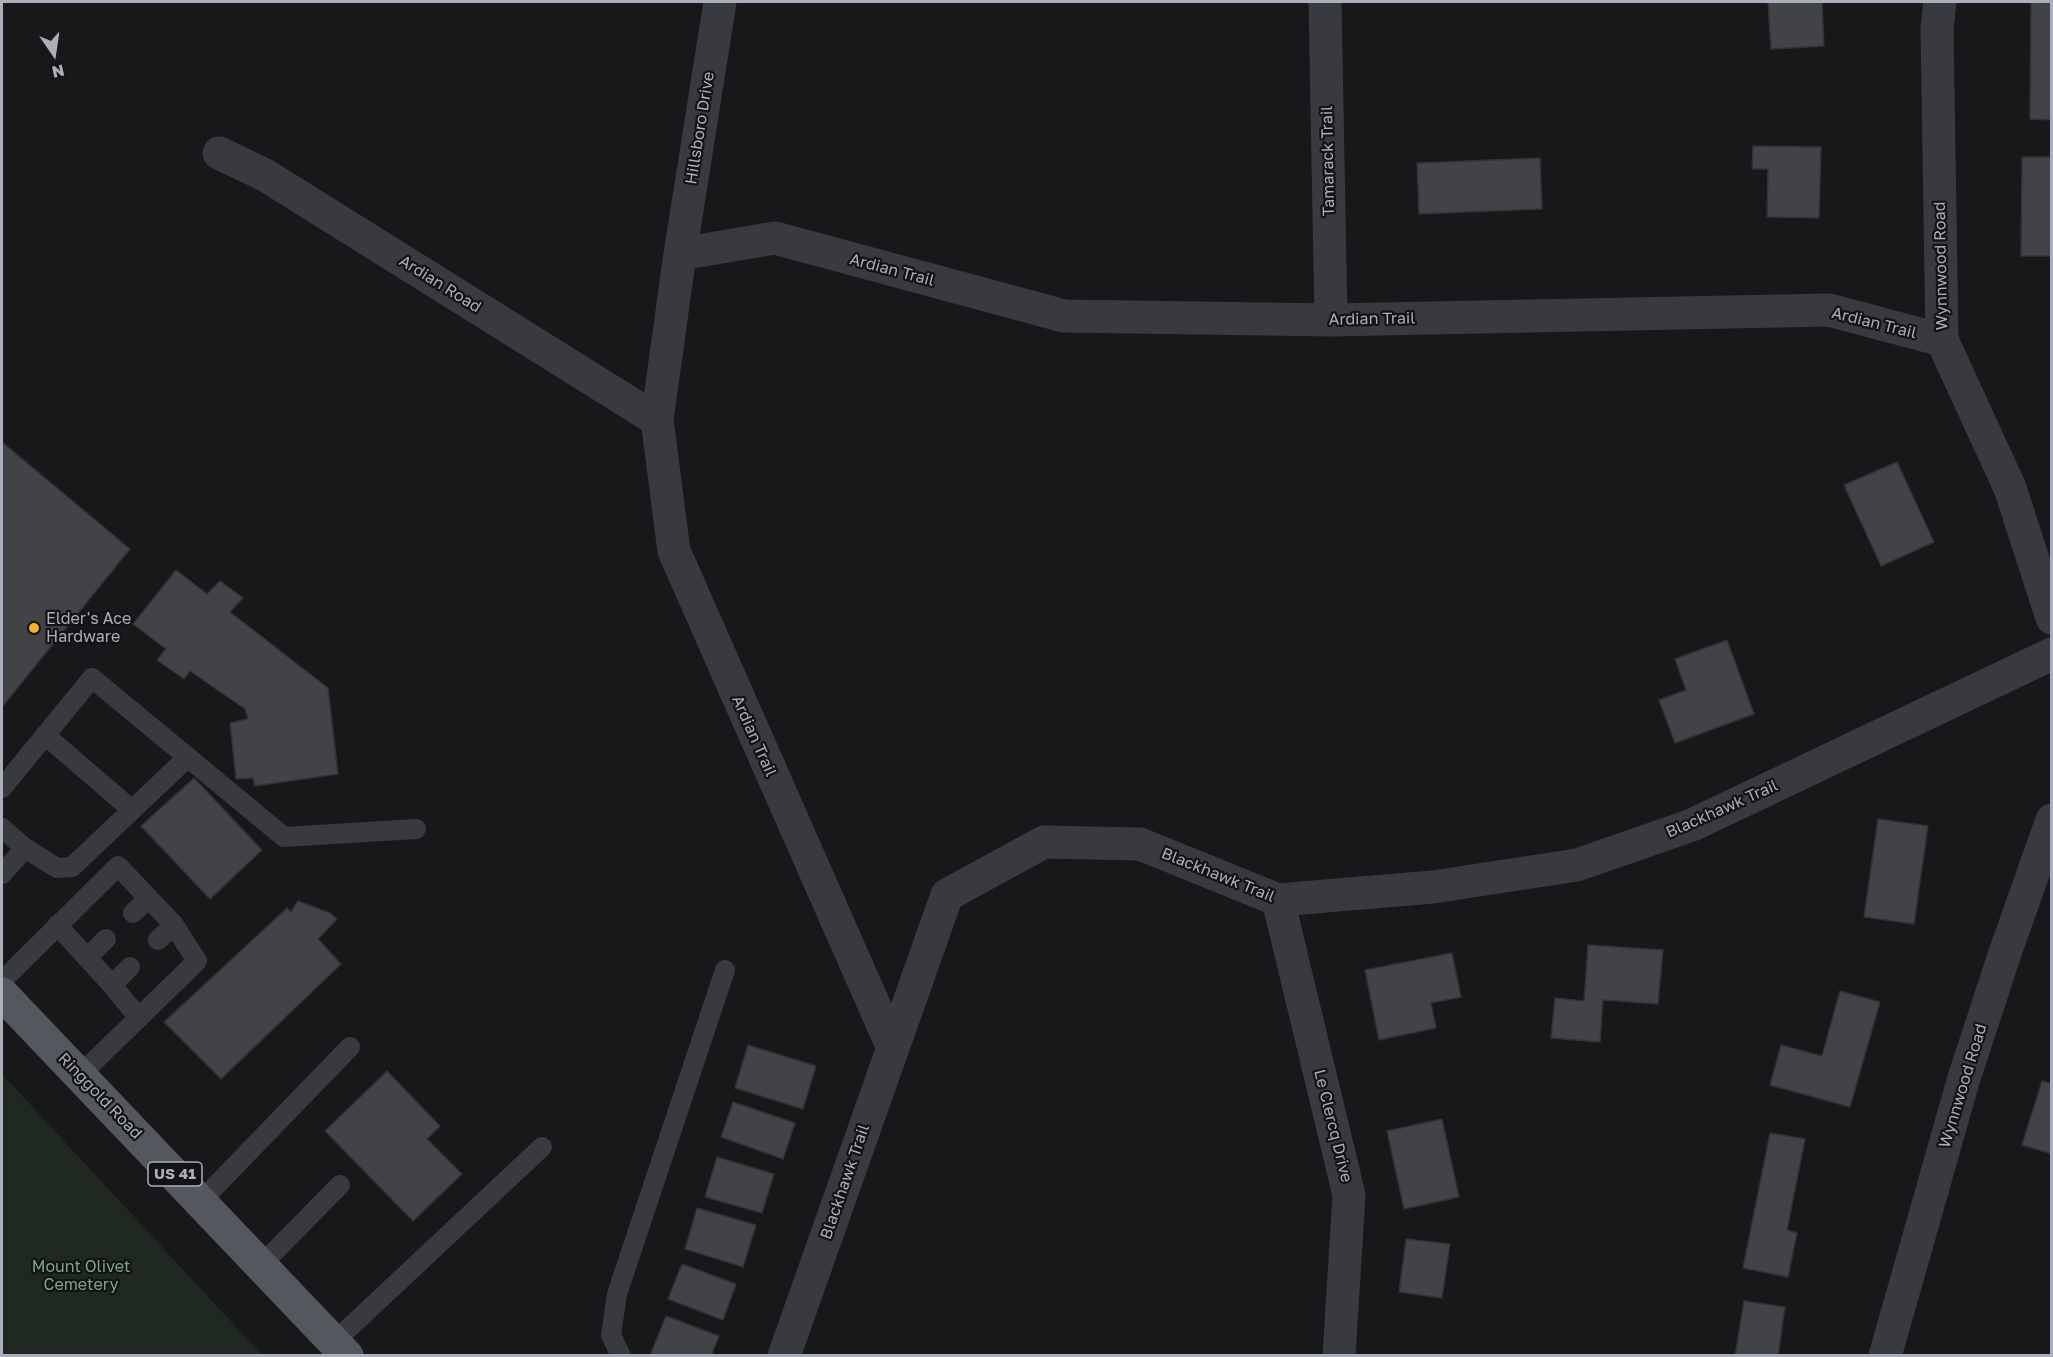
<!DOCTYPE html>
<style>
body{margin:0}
#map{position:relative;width:2053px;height:1357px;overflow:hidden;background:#18181a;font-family:"Golos Text",sans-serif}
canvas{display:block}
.frame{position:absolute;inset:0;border:3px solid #aaafbb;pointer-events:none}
.north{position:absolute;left:24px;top:24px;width:60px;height:60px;-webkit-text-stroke:4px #131315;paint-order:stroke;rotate:167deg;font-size:16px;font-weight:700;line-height:24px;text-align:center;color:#aaafbb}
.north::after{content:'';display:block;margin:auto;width:21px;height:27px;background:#aaafbb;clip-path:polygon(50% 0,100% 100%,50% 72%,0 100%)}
</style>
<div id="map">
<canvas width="2053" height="1357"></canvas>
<div class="frame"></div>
<div class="north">N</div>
</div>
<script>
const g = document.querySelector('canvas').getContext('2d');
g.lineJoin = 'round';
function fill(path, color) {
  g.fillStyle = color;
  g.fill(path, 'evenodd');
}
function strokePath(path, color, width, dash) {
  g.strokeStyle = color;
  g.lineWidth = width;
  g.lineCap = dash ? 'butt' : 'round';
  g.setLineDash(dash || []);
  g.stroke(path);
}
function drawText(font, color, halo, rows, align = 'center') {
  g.font = font + ' "Golos Text",sans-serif';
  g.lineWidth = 4.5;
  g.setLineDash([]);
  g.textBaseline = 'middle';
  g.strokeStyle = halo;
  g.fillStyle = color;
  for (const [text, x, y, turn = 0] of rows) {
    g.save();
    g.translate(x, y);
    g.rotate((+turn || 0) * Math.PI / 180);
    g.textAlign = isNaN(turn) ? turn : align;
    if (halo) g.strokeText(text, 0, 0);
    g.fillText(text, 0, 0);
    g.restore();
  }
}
fill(new Path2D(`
 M2,1074L262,1355H2Z`), '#202921');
const building = new Path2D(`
 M1768,2H1822L1824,46L1771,49Z
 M2031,2L2052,3V120L2030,119Z
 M1753,146L1821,147L1819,218L1767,217L1768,169H1752Z
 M2022,157H2052V256H2021Z
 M1540,158L1542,209L1419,214L1417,163Z
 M2,442L130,549L2,707Z
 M1897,462L1934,542L1881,566L1844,485Z
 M176,570L207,594L220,581L243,598L230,612L328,688L338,774L255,786L253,778L236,779L230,723L248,719L245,709L190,671L184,679L157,660L166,649L133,624Z
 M1727,640L1754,714L1675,743L1659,700L1686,690L1675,659Z
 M194,778L262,850L210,899L141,826Z
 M1878,819L1928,826L1914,924L1864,917Z
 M298,901L330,913L337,919L318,939L341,964L221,1079L164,1022L287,908L291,912Z
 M1588,945L1663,950L1658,1004L1603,1000L1600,1042L1551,1038L1555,998L1584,1001Z
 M1452,953L1461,997L1431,1003L1436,1028L1379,1040L1365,970Z
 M1840,991L1880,1002L1850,1107L1770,1085L1781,1045L1822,1056Z
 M748,1045L816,1066L803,1109L735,1088Z
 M387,1071L440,1126L427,1139L462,1174L413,1221L325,1131Z
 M2042,1081L2052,1084V1154L2022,1145Z
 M733,1102L795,1123L783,1159L721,1137Z
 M1442,1119L1459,1197L1404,1209L1387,1131Z
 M1770,1133L1805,1139L1787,1230L1797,1233L1788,1277L1743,1268Z
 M717,1157L774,1174L762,1213L705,1197Z
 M697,1208L756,1225L743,1267L685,1249Z
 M1406,1239L1450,1244L1442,1298L1399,1292Z
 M682,1264L736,1284L723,1320L668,1299Z
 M1744,1301L1785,1307L1778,1356H1735Z
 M666,1316L719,1336L711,1356H650Z`);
fill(building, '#424347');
strokePath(building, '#323236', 1.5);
strokePath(new Path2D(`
 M45,735L132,810
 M2,788L92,678L284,837L416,829
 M2,828L25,848L57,868L72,867L188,757
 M2,874L25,848
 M133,913L149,898
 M57,925L112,985L139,1018
 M158,940L174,925
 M87,958L106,939
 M2,981L118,866L174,925L197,961L80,1075
 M112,985L130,967
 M200,1202L350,1047
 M261,1265L340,1185
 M334,1342L542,1147
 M621,1356L611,1335L617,1294L725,970`), '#393a40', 20);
strokePath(new Path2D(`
 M1325,2L1331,320
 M1940,2L1937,28L1942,340L2010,488L2052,618
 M219,153L265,175L657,420
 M680,254L720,2
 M1278,900L1349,1195L1339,1356
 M893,1048L674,551L657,420L680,254L775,238L1064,316L1331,320L1829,310L1942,340
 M784,1356L947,895L1044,842L1140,844L1278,900L1433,887L1577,865L1692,825L2052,654
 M1885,1356L1964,1078L2006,950L2052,820`), '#393a40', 33);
strokePath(new Path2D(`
 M2,994L347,1356`), '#55575f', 33);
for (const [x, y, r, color] of [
 [34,628,6,"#fbb12f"]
]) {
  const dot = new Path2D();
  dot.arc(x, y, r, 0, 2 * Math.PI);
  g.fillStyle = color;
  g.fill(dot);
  strokePath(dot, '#131315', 2);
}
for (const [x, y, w] of [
 [175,1174,54]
]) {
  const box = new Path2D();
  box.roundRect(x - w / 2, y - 12, w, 24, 4.5);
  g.fillStyle = '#131315';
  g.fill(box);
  strokePath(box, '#aaafbb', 1.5);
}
drawText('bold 15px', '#aaafbb', null, [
 ["US 41",175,1174]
]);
drawText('16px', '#aaafbb', '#131315', [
 ["Hillsboro Drive",700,128,-81],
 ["Tamarack Trail",1328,161,-91],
 ["Wynnwood Road",1941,266,-91],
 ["Ardian Trail",892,270,15],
 ["Ardian Road",440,284,32],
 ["Ardian Trail",1372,319,-1],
 ["Ardian Trail",1874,323,14],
 ["Ardian Trail",754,736,66],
 ["Blackhawk Trail",1722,809,-24],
 ["Blackhawk Trail",1218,875,22],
 ["Wynnwood Road",1963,1086,-73],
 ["Ringgold Road",100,1096,46],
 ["Le Clercq Drive",1333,1126,76],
 ["Blackhawk Trail",845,1182,-71]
]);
drawText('16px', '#aaafbb', '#131315', [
 ["Elder's Ace",46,619],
 ["Hardware",46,637]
], 'left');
drawText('16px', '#80a681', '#131315', [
 ["Mount Olivet",81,1267],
 ["Cemetery",81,1285]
]);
</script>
